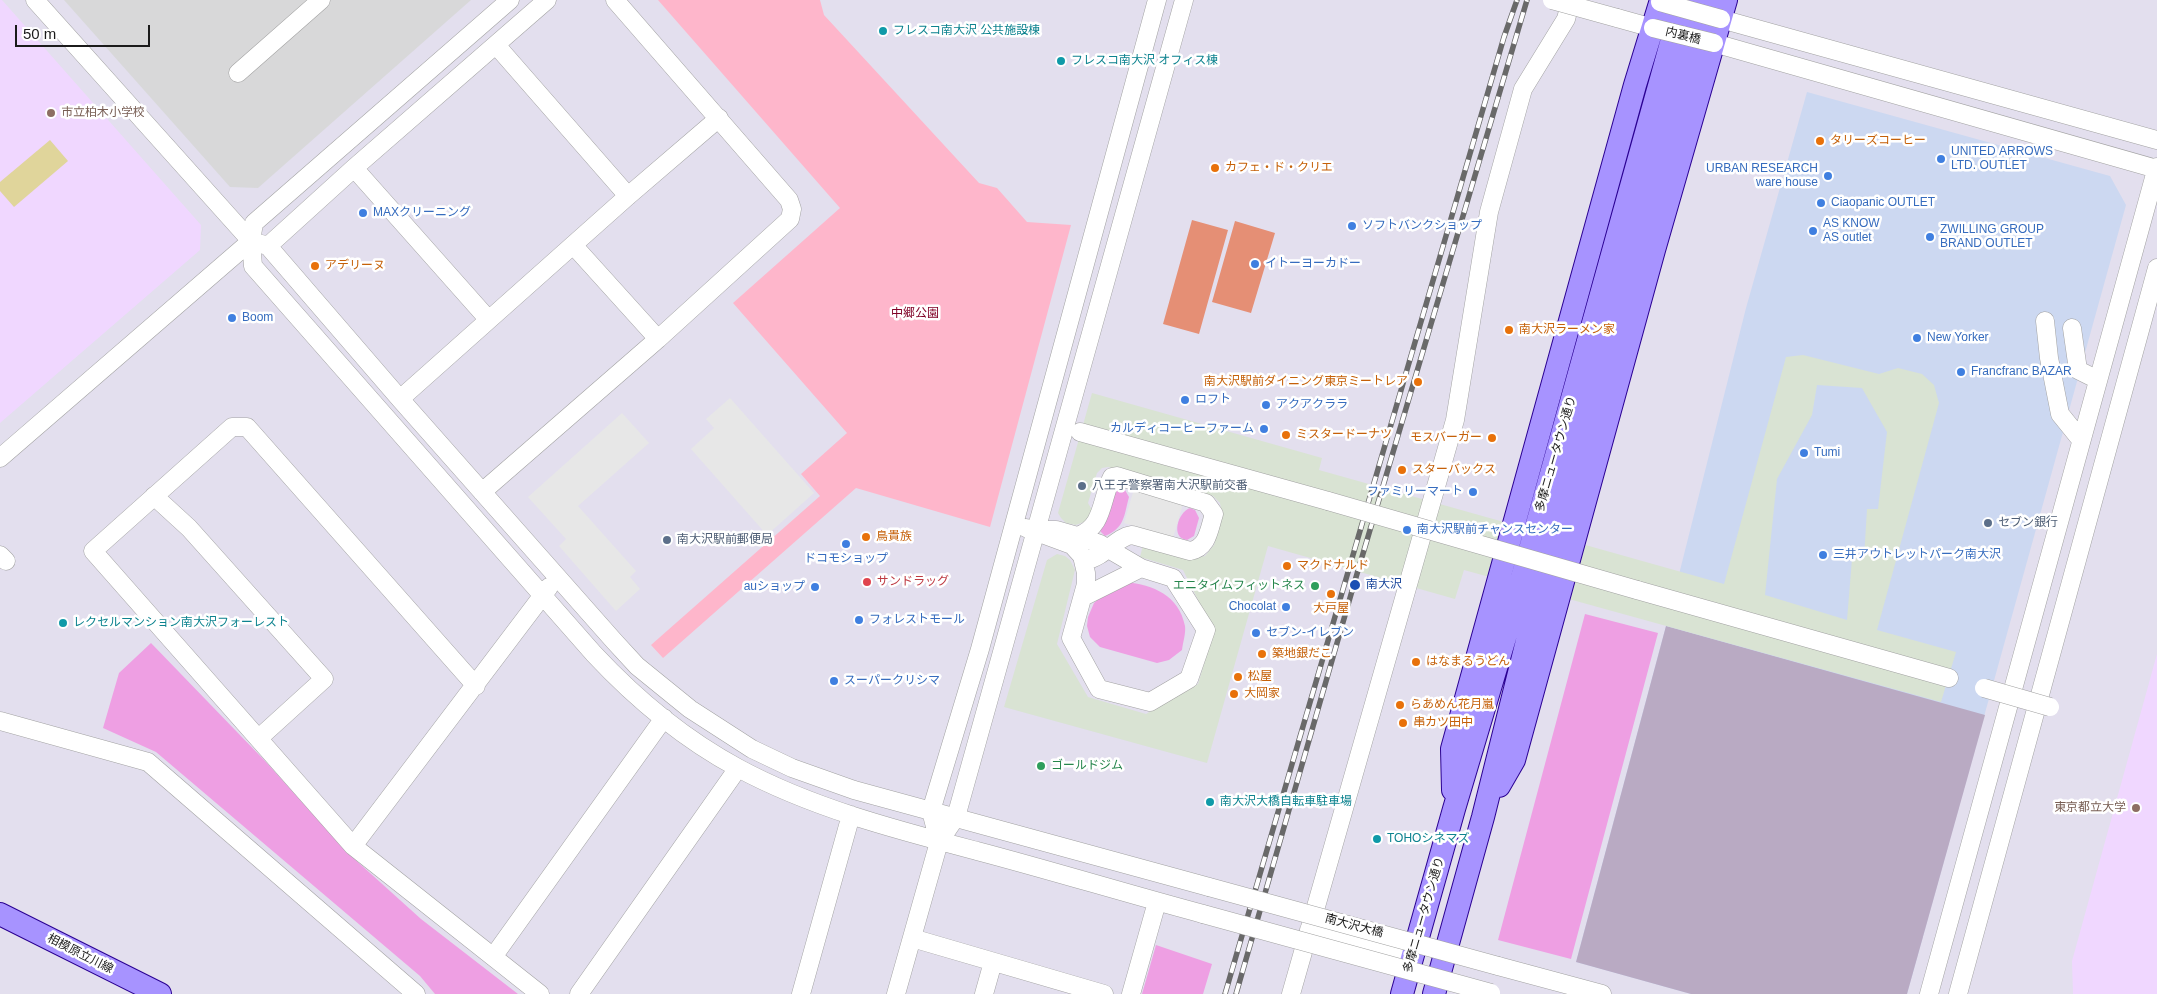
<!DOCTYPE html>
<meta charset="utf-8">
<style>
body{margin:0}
#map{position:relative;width:2157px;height:994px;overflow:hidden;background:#e3dfee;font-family:Helvetica,sans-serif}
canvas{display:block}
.scale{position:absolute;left:15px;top:25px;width:135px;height:22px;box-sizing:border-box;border:2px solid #1b1b1b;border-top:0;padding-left:6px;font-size:15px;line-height:18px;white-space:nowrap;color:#1b1b1b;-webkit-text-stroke:4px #fff;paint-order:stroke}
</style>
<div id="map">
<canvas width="2157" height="994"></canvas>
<div class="scale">50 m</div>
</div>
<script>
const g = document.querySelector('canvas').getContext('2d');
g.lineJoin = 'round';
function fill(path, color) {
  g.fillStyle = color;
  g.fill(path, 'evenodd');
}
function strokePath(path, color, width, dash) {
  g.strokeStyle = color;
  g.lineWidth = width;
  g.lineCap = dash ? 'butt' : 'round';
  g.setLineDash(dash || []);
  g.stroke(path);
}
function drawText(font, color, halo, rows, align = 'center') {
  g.font = font + ' Helvetica,"Noto Sans JP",sans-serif';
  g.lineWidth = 5;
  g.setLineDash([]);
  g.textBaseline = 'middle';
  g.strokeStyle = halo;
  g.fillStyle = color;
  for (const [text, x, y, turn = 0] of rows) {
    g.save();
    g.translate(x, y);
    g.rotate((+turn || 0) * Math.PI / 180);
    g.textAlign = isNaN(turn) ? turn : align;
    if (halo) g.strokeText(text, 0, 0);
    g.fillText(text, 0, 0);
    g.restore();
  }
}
fill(new Path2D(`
 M64,0H471L258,188L230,187Z`), '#d8d8d9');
fill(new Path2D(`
 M1807,92L2110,176L2126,205L1907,994H1691L1576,962L1666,626L1746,308Z`), '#ccd8f1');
fill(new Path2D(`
 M0,0H2L201,225L200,250L0,423Z
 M2157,654V994H2073L2072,961Z`), '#f0d7ff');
fill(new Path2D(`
 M1666,626L1985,715L1907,994H1691L1576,962Z`), '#b9aac3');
fill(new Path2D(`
 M1121,489L1125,490L1129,497C1124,515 1125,528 1105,536L1100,531L1116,490Z
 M1190,508L1195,510L1199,518L1194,536L1187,540C1170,538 1178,512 1190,508Z
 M1126,582C1153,585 1179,595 1185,626C1186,633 1183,642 1182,650L1169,660L1157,663L1100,647L1090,637L1087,626L1088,617L1094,603L1108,590Z
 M1585,614L1658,633L1571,959L1498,940Z
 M151,643L266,762L350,855L421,919L518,994H435L420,976L156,752L103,728L119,673Z
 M1156,945L1212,964L1203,994H1142Z`), '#ee9fe3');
fill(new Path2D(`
 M658,0H820L824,15L979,183L997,188L1027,222L1071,225L990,527L856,488L663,658L651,645L820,496L801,474L847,433L733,303L840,208Z`), '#feb6cb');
fill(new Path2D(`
 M1192,220L1228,230L1199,334L1163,324Z
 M1235,221L1275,233L1251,313L1212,302Z`), '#e58f75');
fill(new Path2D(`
 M730,398L814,493L767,535L691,449L714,428L706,419Z
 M622,413L649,443L578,506L636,571L630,577L640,589L616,611L559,546L566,539L528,497Z
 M1134,489L1183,504L1173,538L1124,523Z`), '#e7e7e7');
fill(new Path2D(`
 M1803,355L1879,374L1898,368L1922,374L1934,385L1939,403L1877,630L1956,652L1941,702L1464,570L1455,599L1268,546L1207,763L1004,707L1047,560L1057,554L1065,556L1070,560L1075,570L1057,644L1088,697L1146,714L1198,684L1215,627L1203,610L1183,570L1140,557L1143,545L1195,558L1205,556L1214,545L1222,516L1220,503L1213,496L1108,467L1102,468L1097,473L1088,503L1092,510L1091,516L1084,522L1076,525L1066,523L1061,518L1058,513L1092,393L1322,458L1319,470L1724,584L1786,357ZM1817,385L1862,388L1887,432L1878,509H1867L1864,558L1852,559L1847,620L1765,595L1777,479L1812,415Z`), '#d9e3d3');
fill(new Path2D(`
 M50,140L68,161L14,207L0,191V182Z`), '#e0d59b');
const minor = new Path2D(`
 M35,0L251,241L268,246L400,399L614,641L637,666L690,709L752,749L792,768L854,790L1209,887
 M510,0L254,223L251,241L253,266L594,654C636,699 684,739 738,768C812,808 897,830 977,851C1053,871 1128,894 1203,914
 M1617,18L1653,28
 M1721,19L2157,140
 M1714,43L2157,169
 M496,45L628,196
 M238,73L321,0
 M354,168L488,319
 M268,246L354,168L547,0
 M574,246L658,339
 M2045,321L2049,358L2060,414L2081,440
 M2072,328L2078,370L2098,380
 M400,399L628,196L719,118
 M1080,432L1328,501
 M0,458L251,241
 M482,492L658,339L790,219L792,209L789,200L615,0
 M154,496L189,528L324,679L259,738
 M1026,528L1072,545L1082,556L1086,573V584L1071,638L1099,689L1150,702L1189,679L1206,630L1173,578L1141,568L1100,544L1077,536L1056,530H1035
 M1077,536C1104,528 1101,498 1112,477L1117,476L1206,503L1214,514C1209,529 1208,548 1190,551L1132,535C1115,537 1106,557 1084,561
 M0,555L6,561
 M1637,590L1949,678
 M1083,597L1141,568
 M476,686L247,427H232L93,551L353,846L540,994
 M0,721L148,762L416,994
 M939,842L931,811L980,649L1157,0
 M353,846L549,587
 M1309,930L1412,958
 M912,938L1104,994
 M493,957L664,718
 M1498,966L1602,994
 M579,994L738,768
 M801,994L851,815
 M896,994L939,842L956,817L1184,0
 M984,994L993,962
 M1131,994L1157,902
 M1291,994L1455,420L1489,212L1523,89L1566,19L1571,0
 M1929,994L2157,167
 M1958,994L2157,268`);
const major = new Path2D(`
 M1499,786L1514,760L1654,250L1726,0
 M1453,790L1452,749L1635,85L1661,0
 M0,914L160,994
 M1402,994L1454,809L1512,614L1683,0
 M1434,994L1483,817L1532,621L1704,0`);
strokePath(minor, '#a2a2a2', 19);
strokePath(major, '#2a0092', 24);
strokePath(minor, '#fff', 18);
strokePath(major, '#a793ff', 22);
const rail = new Path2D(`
 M1225,994L1504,37L1517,0
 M1236,994L1354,584L1527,0`);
strokePath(rail, '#696969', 5.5);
strokePath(rail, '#fff', 4, [11]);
const minorBridge = new Path2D(`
 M1552,0L1617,18
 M1660,2L1721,19
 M1653,28L1714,43
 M1328,501L1637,590
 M1984,688L2050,707
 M1209,887L1498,966
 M1203,914L1491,993`);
strokePath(minorBridge, '#a2a2a2', 19, []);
strokePath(minorBridge, '#fff', 18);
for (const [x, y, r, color] of [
 [883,31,5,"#0f9aa8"],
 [1061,61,5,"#0f9aa8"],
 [51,113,5,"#8d6e63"],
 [1820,141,5,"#e8710a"],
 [1941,159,5,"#3f7fe0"],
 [1215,168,5,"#e8710a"],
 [1828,176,5,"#3f7fe0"],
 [1821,203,5,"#3f7fe0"],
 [363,213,5,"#3f7fe0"],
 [1352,226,5,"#3f7fe0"],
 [1813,231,5,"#3f7fe0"],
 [1930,237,5,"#3f7fe0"],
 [1255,264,5,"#3f7fe0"],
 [315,266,5,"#e8710a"],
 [232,318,5,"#3f7fe0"],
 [1509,330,5,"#e8710a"],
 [1917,338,5,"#3f7fe0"],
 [1961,372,5,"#3f7fe0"],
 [1418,382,5,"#e8710a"],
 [1185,400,5,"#3f7fe0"],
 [1266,405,5,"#3f7fe0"],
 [1264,429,5,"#3f7fe0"],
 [1286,435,5,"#e8710a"],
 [1492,438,5,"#e8710a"],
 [1804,453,5,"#3f7fe0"],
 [1402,470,5,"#e8710a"],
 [1082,486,5,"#5c6f8a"],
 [1473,492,5,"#3f7fe0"],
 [1988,523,5,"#5c6f8a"],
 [1407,530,5,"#3f7fe0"],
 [866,537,5,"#e8710a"],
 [667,540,5,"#5c6f8a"],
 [846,544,5,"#3f7fe0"],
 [1823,555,5,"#3f7fe0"],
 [1287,566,5,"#e8710a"],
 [867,582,5,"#e0444e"],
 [1355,585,6,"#1a4fb4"],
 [1315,586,5,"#2e9e5b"],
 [815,587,5,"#3f7fe0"],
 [1331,594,5,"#e8710a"],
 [1286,607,5,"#3f7fe0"],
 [859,620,5,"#3f7fe0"],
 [63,623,5,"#0f9aa8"],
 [1256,633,5,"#3f7fe0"],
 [1262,654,5,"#e8710a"],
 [1416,662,5,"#e8710a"],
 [1238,677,5,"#e8710a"],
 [834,681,5,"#3f7fe0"],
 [1234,694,5,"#e8710a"],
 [1400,705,5,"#e8710a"],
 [1403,723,5,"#e8710a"],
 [1041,766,5,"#2e9e5b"],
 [1210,802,5,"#0f9aa8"],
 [2136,808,5,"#8d6e63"],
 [1377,839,5,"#0f9aa8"]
]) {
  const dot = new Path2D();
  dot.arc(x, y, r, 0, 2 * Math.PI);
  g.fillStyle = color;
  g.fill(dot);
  strokePath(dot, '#fff', 2);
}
drawText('12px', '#0d838f', '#fff', [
 ["フレスコ南大沢 公共施設棟",893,31],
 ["フレスコ南大沢 オフィス棟",1071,61],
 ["レクセルマンション南大沢フォーレスト",73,623],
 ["南大沢大橋自転車駐車場",1220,802],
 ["TOHOシネマズ",1387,839]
], 'left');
drawText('12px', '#1b1b1b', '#fff', [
 ["内裏橋",1683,36,14],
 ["多摩ニュータウン通り",1556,454,-74],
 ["多摩ニュータウン通り",1424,915,-74],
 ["南大沢大橋",1354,926,15],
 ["相模原立川線",80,954,27]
]);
drawText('12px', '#785e54', '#fff', [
 ["市立柏木小学校",61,113],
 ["東京都立大学",2126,808,"right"]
], 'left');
drawText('12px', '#c56008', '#fff', [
 ["タリーズコーヒー",1830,141],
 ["カフェ・ド・クリエ",1225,168],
 ["アデリーヌ",325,266],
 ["南大沢ラーメン家",1519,330],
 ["南大沢駅前ダイニング東京ミートレア",1408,382,"right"],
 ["ミスタードーナツ",1296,435],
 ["モスバーガー",1482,438,"right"],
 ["スターバックス",1412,470],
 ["鳥貴族",876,537],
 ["マクドナルド",1297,566],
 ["大戸屋",1331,609,"center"],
 ["築地銀だこ",1272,654],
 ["はなまるうどん",1426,662],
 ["松屋",1248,677],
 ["大岡家",1244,694],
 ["らあめん花月嵐",1410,705],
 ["串カツ田中",1413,723]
], 'left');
drawText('12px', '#366cbe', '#fff', [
 ["UNITED ARROWS",1951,152],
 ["LTD. OUTLET",1951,166],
 ["URBAN RESEARCH",1818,169,"right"],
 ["ware house",1818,183,"right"],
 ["Ciaopanic OUTLET",1831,203],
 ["MAXクリーニング",373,213],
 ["AS KNOW",1823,224],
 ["AS outlet",1823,238],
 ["ソフトバンクショップ",1362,226],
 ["ZWILLING GROUP",1940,230],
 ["BRAND OUTLET",1940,244],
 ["イトーヨーカドー",1265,264],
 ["Boom",242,318],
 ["New Yorker",1927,338],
 ["Francfranc BAZAR",1971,372],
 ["ロフト",1195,400],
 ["アクアクララ",1276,405],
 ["カルディコーヒーファーム",1254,429,"right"],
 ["Tumi",1814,453],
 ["ファミリーマート",1463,492,"right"],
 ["南大沢駅前チャンスセンター",1417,530],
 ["三井アウトレットパーク南大沢",1833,555],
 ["ドコモショップ",846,559,"center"],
 ["auショップ",805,587,"right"],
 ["Chocolat",1276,607,"right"],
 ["フォレストモール",869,620],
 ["セブン-イレブン",1266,633],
 ["スーパークリシマ",844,681]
], 'left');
drawText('12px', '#800227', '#fff', [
 ["中郷公園",915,314]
]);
drawText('12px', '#4e5e75', '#fff', [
 ["八王子警察署南大沢駅前交番",1092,486],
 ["セブン銀行",1998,523],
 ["南大沢駅前郵便局",677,540]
], 'left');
drawText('12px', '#be3a42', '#fff', [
 ["サンドラッグ",877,582]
], 'left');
drawText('12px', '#164399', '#fff', [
 ["南大沢",1366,585]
], 'left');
drawText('12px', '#27864d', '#fff', [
 ["エニタイムフィットネス",1305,586],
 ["ゴールドジム",1051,766,"left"]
], 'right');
</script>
